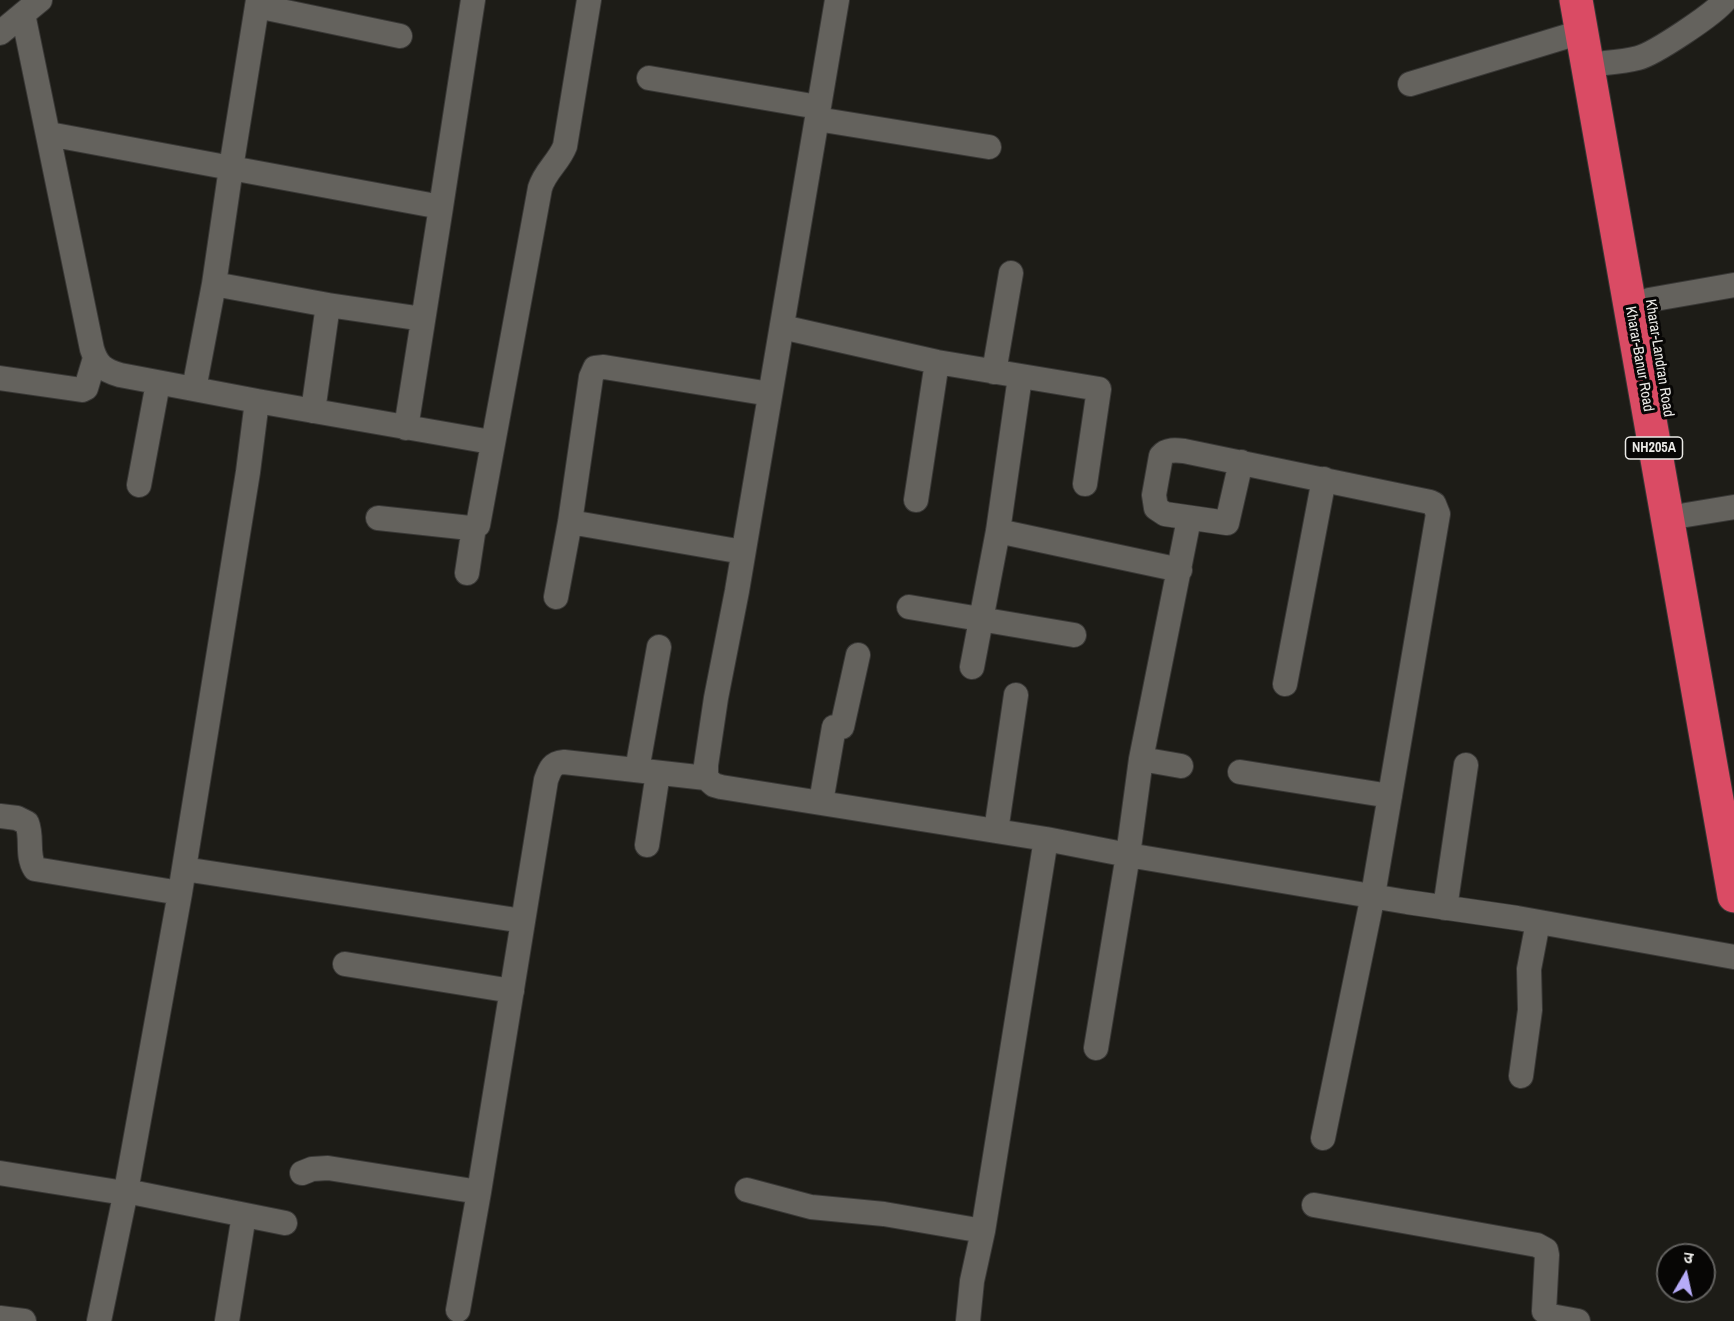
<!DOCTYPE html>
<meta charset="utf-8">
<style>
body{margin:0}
#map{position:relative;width:1734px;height:1321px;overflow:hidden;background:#1d1c17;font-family:"Archivo Narrow","Noto Sans Devanagari",sans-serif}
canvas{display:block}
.north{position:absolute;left:1656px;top:1243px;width:60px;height:60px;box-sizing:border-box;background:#070605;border:2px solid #62615f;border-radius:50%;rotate:9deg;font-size:16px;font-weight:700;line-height:24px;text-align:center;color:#ebeae7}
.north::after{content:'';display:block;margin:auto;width:21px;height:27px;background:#b6abf8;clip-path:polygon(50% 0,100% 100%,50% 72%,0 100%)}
</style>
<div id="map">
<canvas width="1734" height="1321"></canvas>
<div class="north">उ</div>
</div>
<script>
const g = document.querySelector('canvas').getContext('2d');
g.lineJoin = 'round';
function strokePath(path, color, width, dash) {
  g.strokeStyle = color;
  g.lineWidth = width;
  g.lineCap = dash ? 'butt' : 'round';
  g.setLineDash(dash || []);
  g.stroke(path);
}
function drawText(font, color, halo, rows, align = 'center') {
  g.font = font + ' "Archivo Narrow",sans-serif';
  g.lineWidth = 6;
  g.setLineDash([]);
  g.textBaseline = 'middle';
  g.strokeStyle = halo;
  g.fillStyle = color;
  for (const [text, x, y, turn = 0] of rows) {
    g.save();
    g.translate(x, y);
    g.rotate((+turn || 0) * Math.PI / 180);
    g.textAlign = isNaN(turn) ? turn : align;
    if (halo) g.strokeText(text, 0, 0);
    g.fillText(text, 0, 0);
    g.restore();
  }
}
const minor = new Path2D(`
 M837,0L737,591L716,698L706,765V778L714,785L721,787L1046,839L1128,855L1407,902L1517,918L1734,957
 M257,6L400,36
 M0,33L40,0
 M1605,63C1616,62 1627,61 1638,58C1654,54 1716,13 1725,0
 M649,78L818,107
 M1410,84L1581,32
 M817,119L989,147
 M49,134L231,168L258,0
 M214,284L328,305L313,411
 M1649,300L1734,285
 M328,305L423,319
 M782,327L937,362L1099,389L1085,484
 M994,372L1011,273
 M0,378L82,390L86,388L95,358
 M194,389L214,284L231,168L441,207L473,0
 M257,401L491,442
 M406,428L441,207
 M1241,462L1227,523L1165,514L1156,508L1154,495L1161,456C1167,449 1176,450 1184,451L1430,502L1434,504L1438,514L1373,895L1323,1138
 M139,485L158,383
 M916,500L937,362
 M1686,515L1734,507
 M378,518L470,528L478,525L540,188C545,171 559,162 565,146L589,0
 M570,522L743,552
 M998,531L1180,570
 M467,573L474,527
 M556,597L570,522L591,377L595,368L604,367L770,394
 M909,607L1074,635
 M972,667L998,531L1020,377
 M1285,684L1324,479
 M1141,759L1181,766
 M637,770L659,647
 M1240,772L1390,796
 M821,802L834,727H842L858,655
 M0,816L17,818L27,823C33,838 26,855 35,869L180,893
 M996,831L1016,695
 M647,845L658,773
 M184,869L523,921
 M1445,908L1466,765
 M345,964L512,991
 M1096,1048L1128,855L1141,759L1189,519
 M1521,1076L1530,1010L1529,969L1538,922
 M0,1173L118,1192L126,1191L180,893L248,472L257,401L120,375C103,370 97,365 92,349L23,14
 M302,1173L312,1169L328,1168L479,1192
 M747,1190L811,1207L884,1214L983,1231
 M1314,1205L1537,1245L1546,1250L1547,1255L1544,1311L1551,1316L1578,1321
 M458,1310L479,1192L546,780C550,769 552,763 564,762L706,778
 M0,1318L24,1321
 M99,1321L126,1191L285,1223
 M227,1321L244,1215
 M968,1321L972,1281L983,1231L1046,839`);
const highway = new Path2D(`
 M1576,0L1734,896`);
strokePath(minor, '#393836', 26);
strokePath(highway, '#393836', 35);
strokePath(minor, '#64625d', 24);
strokePath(highway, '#da4b64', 33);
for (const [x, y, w] of [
 [1654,448,57]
]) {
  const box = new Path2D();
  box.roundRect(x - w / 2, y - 11, w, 22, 4.5);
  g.fillStyle = '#070605';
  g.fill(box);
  strokePath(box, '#ebeae7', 1.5);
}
drawText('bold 14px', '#ebeae7', null, [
 ["NH205A",1654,448]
]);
drawText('15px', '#ebeae7', '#070605', [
 ["Kharar-Landran Road",1659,358,81],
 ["Kharar-Banur Road",1639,359,80]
]);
</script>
